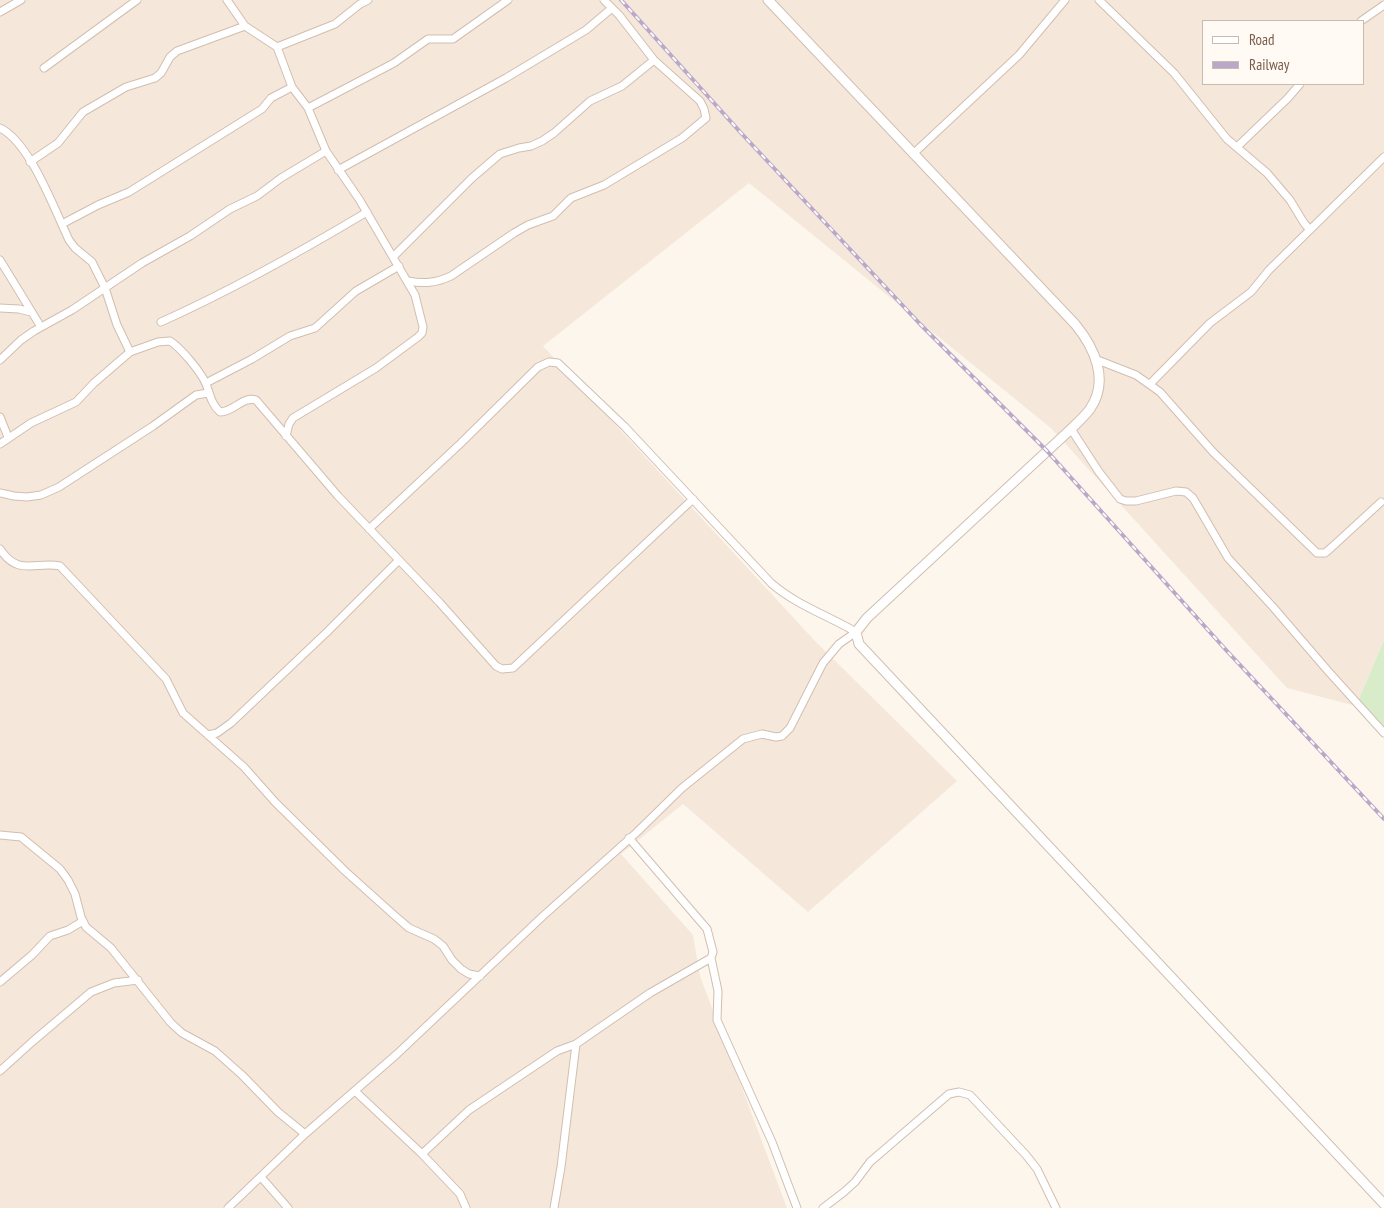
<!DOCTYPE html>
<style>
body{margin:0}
#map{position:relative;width:1384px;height:1208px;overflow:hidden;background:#fdf6ec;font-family:"PT Sans Narrow",sans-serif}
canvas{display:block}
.legend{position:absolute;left:1202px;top:20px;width:162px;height:65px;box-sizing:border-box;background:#fffaf3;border:1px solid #cabbb1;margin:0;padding:6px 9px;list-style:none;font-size:15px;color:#7a5c4d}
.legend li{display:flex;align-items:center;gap:10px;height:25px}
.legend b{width:25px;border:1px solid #cabbb1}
</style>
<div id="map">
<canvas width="1384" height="1208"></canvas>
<ul class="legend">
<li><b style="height:6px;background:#fff"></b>Road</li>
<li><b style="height:6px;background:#b9a8c9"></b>Railway</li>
</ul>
</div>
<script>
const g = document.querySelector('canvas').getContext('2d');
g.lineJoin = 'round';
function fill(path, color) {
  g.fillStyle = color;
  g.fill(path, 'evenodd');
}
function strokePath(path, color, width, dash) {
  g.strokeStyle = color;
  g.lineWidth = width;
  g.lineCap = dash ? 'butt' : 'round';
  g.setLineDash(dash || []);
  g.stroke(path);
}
fill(new Path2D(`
 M0,0H1384V640L1356,706L1287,688L1052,429L749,183L543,346L814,640L957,781L808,912L683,804L621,854L693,935L700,976L787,1208H0ZM1203,21H1363V84H1203Z`), '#f5e8da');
fill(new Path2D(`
 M1384,640V737L1356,706Z`), '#d8ecc9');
const minor = new Path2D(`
 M227,0L245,26L277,47L335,24L360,4L368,0
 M1099,0L1174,73L1227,139L1267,173L1290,200L1304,223L1310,230
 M0,12L21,0
 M1361,21L1384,5
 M277,47L292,87L308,108L326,151L359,199L415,295L423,327L422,333L418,337L376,368L293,418L289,424L286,436
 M44,68L137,0
 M308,108L394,63L428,39H453L508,0
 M0,128C30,142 55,211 69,240L75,248L92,262L105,288L117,325L130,352
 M1237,147L1288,98L1300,84
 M913,154L1019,55L1065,0
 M30,162L58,143L83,112L126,87L155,78L161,73L170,57L177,51L245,26
 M338,170L506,78L586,30L612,8L604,0
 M62,224L98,205L129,192L262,109L271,98L292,87
 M394,256L472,178L500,154L519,148L531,146L542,141L554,133L590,101L622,86L654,60
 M0,260L41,327
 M408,281C424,284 436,283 451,276L514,233L528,225L553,216L571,198L604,185L682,138L706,118L704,109L700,101L654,60L619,15L612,8
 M0,308L19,309L31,312
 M161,322C232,290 300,252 367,212
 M1095,359L1136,375L1160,392L1213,452L1317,553H1325L1332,547L1381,502
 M0,360L21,340L34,331L72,310L142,263L190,236L230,209L257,196L281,178L326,151
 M206,383L252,359L290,336L315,328L356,291L399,266
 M1150,384L1210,323L1251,292L1269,270L1384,157
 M0,417L8,437
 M1071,429L1099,472L1120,499L1126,501H1136L1176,491L1186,492L1193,498L1228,558L1273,607L1328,671L1384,733
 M0,444L31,423L76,402L94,383L130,352L158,342L170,341C181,348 201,372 206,384C210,394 211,404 220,412C234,412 242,396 256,400L338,496L440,603L496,666L502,669L513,668L693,499
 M0,493L14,496L27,497L41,495L59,487L153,426L196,395L208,393
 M0,549C18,577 36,561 60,566L166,679L183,713L244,767L275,802L345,871L394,915L409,928L434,939L443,946L452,960L461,969L469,974L480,976
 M208,735L217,733L231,723L327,632L399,560
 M0,835L21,837L60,869L68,880L75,894L81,917L86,927L111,948L171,1023L182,1033L215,1051L242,1075L278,1112L305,1134
 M629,838L707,929L713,952L711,958L718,991L717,1020L772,1142L797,1208
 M0,982L32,955L50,936L68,930L83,921
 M0,1071L32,1042L91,992L114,983L138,980
 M356,1092L422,1154L460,1194L466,1208
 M422,1154L469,1110L557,1051L576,1044L650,993L711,958
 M261,1177L288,1208
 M228,1208L305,1134L397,1054L543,916L636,833L682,788L743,739L762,734L776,737L782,736L790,728L823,663L839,644L856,632C827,615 796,605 771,583L625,427L558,363L549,362L538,367L461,443L369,529
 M554,1208L561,1167L576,1044
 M823,1208L844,1192L855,1182L870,1162L949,1094L959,1092L970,1095L1026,1155L1037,1169L1056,1208`);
const tertiary = new Path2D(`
 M768,0L1075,324C1094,347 1110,380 1090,409C1085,416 1077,423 1071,429L867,618L856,632L859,644L1384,1204`);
strokePath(minor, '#d1beb0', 9);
strokePath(tertiary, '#d1beb0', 11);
strokePath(minor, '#fff', 7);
strokePath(tertiary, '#fff', 9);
const rail = new Path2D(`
 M621,0L742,134L920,324L1047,451L1226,650L1384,819`);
strokePath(rail, '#b9a8c9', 4);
strokePath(rail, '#fffaf3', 2, [5.5]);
</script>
